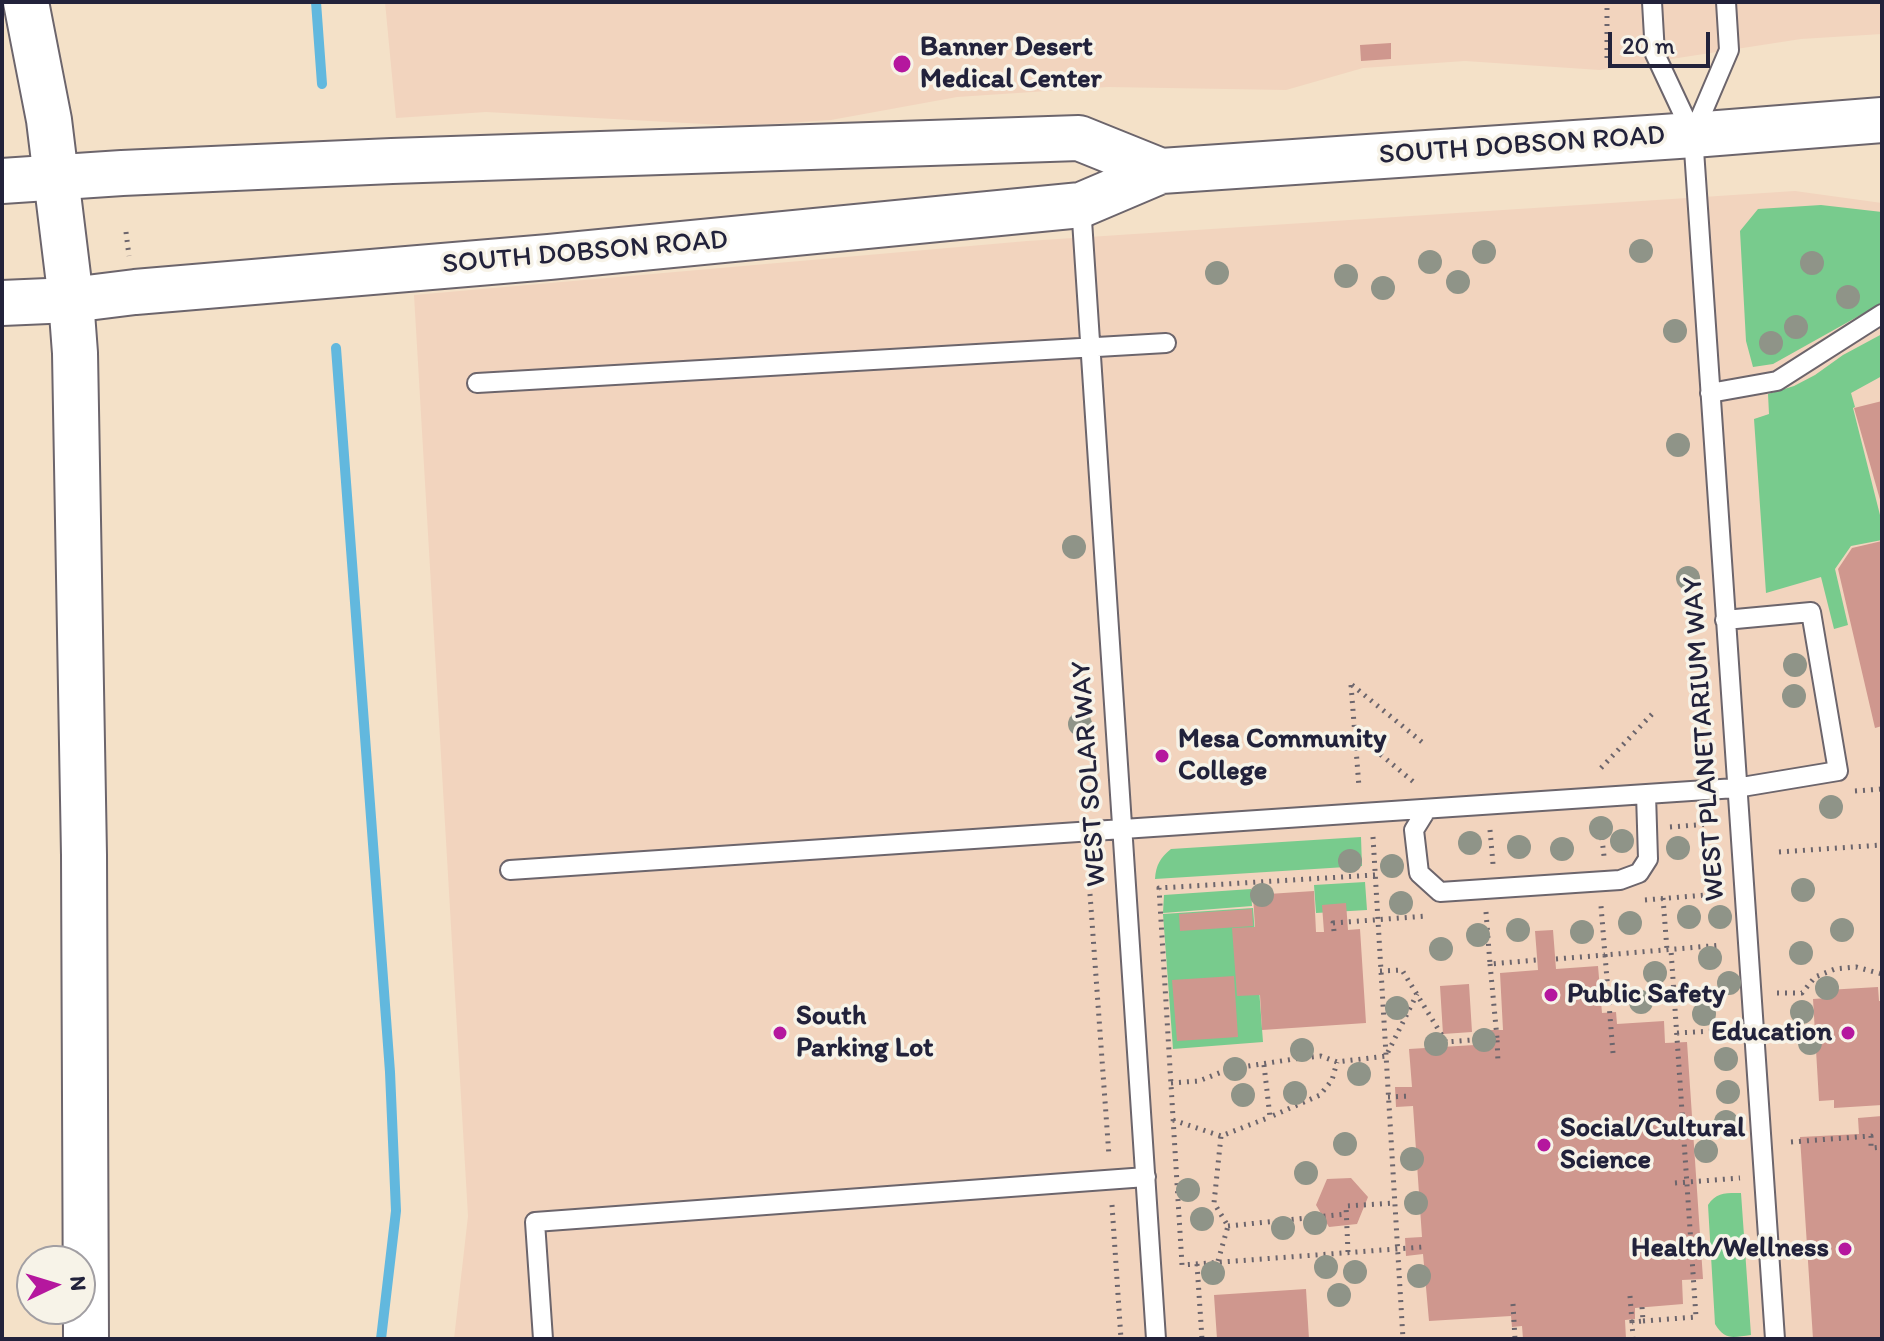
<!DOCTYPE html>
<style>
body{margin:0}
#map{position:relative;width:1884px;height:1341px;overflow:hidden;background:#f4e1c8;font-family:Itim,sans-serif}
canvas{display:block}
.frame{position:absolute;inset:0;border:4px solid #22223b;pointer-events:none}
.north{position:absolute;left:16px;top:1245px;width:80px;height:80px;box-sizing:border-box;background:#f7f3e8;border:2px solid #a29fa3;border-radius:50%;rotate:86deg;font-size:22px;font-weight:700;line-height:32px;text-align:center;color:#22223b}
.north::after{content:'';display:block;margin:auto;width:28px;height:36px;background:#b5179e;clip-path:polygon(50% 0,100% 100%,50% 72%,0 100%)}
.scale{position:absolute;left:1608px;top:32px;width:102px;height:36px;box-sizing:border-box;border:4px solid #22223b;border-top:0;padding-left:10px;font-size:24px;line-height:28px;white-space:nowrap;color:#22223b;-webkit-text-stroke:6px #f7f3e8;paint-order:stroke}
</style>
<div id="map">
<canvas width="1884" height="1341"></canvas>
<div class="frame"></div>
<div class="north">N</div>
<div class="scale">20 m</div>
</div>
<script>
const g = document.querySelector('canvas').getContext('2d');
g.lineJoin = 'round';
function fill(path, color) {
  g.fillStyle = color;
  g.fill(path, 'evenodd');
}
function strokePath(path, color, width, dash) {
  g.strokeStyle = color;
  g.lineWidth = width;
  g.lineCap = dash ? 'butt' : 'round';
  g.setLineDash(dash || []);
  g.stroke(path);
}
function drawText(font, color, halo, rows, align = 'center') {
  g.font = font + ' Itim,sans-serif';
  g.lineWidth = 7;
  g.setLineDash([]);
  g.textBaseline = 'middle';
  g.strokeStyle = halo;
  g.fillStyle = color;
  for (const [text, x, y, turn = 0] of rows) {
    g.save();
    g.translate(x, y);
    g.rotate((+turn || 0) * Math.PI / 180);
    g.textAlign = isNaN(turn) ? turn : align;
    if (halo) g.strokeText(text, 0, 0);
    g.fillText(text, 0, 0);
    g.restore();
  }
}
fill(new Path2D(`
 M385,2H1882V34L1801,39L1600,70L1465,61L1363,68L1286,90L1108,87L957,97L831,120L741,126L486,112L396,118Z
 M1795,191L1882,203V1339H454L468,1216L414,295L1027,241Z`), '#f2d4be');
fill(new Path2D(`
 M1821,205L1882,212V303L1773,364L1753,367L1746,341L1740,231L1758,209Z
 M1882,334V376L1851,393L1855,407L1853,408L1882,523V540L1851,546L1835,569L1848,625L1834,629L1821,577L1766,593L1754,419L1769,414L1768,394L1794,386L1815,375L1843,355Z
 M1361,837L1362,866L1155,879C1156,865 1160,858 1171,849Z
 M1365,882L1367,910L1316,913L1314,885Z
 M1251,889L1252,906L1163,913L1164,895Z
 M1253,908L1263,1042L1173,1049L1163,914Z
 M1741,1193L1751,1335C1733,1337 1725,1341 1715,1324L1708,1205C1716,1192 1727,1193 1741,1193Z`), '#78cb8d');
strokePath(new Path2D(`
 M316,2L322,84
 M336,348L390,1072L396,1211L381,1339`), '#62b8de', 10);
fill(new Path2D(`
 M1391,43V59L1361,61L1360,45Z
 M1882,401V503H1881L1854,408Z
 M1882,541V726L1875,728L1838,569L1852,548Z
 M1314,891L1316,932H1324L1322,905L1346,903L1348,930L1360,929L1366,1023L1262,1030L1260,995L1237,996L1232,928L1255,927L1253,895Z
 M1252,909L1253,926L1180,931L1179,914Z
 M1553,930L1556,969L1598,966L1602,1013L1616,1012L1617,1024L1664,1021L1665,1043L1687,1042L1703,1279L1682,1280L1683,1304L1635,1308V1319L1625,1320L1626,1339H1523L1522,1326L1512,1327L1511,1316L1429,1321L1423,1254L1406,1256L1405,1238L1422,1237L1413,1106L1396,1107L1395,1087H1412L1409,1049L1491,1044L1490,1030H1503L1500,973L1538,970L1535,931Z
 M1234,976L1238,1037L1177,1041L1172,980Z
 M1469,984L1472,1032L1443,1034L1440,986Z
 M1878,987L1879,1001H1882V1018H1880L1882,1105L1834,1108V1100L1819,1101L1813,999L1828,998L1827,990Z
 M1882,1116V1339H1813L1800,1137L1859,1134L1858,1118Z
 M1351,1178L1368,1197L1357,1224L1329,1227L1316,1205L1327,1179Z
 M1306,1289L1309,1339H1217L1214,1295Z`), '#cf978e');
const service = new Path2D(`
 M1652,2L1655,54L1693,135L1775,1339
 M1694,132L1729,50L1726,2
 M1081,205L1156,1339
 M477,383L1166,343
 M1710,393L1777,381L1882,314
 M1427,809L1414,830L1419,873L1440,892L1620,880L1639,873L1648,859L1646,794
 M510,870L1736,788L1838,771L1811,612L1725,620
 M543,1339L535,1222L1146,1177`);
const secondary = new Path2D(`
 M2,181L122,173L392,161L1079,138L1161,171
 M2,303L71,300L135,292L549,257L1081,205L1161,171L1693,135L1882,120`);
const motorway = new Path2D(`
 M26,2L49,120L71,300L75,353L84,855L86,1339`);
strokePath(service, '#6c656c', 22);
strokePath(secondary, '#6c656c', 48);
strokePath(motorway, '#6c656c', 48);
strokePath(new Path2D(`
 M1607,58V2
 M126,232L129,256
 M1351,685L1359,787
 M1352,685L1422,742
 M1356,734L1416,784
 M1601,768L1654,712
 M1855,791L1882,789
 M1600,822L1604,856
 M1670,827L1709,824
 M1490,830L1493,864
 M1373,837L1403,1339
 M1779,852L1882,845
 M1375,875L1159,888L1182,1265L1423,1247
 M1090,894L1109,1156
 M1663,898L1667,950
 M1645,900L1718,894
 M1486,912L1490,964L1537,960
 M1334,931L1333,923L1427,916
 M1556,959L1605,955L1601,906
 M1490,964L1497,1038
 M1380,971L1402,970L1446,1042L1497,1038L1498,1063
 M1777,993H1802L1815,977L1835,969L1856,967L1882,974
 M1677,1033L1732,1030
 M1613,1053L1605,955L1722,945
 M1264,1065L1270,1117L1320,1095L1332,1080L1337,1062
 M1171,1083L1199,1081L1229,1069L1294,1059L1321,1056L1337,1062L1386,1056L1417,994
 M1388,1097L1412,1096
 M1173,1120L1221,1136L1270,1117
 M1791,1142L1871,1136V1148L1882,1147
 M1675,1183L1740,1178
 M1112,1205L1121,1339
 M1228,1226L1346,1214
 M1348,1252L1346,1206L1394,1203
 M1218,1261L1228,1226L1214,1203L1221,1136
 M1197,1264L1202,1339
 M1630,1296L1632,1322
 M1513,1304L1515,1339
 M1643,1321L1696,1317L1671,950
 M1633,1339L1632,1322L1643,1321L1642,1307`), '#6c656c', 5, [2, 6]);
strokePath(service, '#fff', 18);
strokePath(secondary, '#fff', 44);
strokePath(motorway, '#fff', 44);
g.fillStyle = '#8f9488';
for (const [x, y] of [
 [1641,251],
 [1484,252],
 [1430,262],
 [1812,263],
 [1217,273],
 [1346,276],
 [1458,282],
 [1383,288],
 [1848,297],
 [1796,327],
 [1675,331],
 [1771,343],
 [1678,445],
 [1074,547],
 [1688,578],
 [1795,665],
 [1794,696],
 [1080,724],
 [1831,807],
 [1601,828],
 [1622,841],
 [1470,843],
 [1519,847],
 [1678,848],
 [1562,849],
 [1350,861],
 [1392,866],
 [1803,890],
 [1262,895],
 [1401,903],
 [1689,917],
 [1720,917],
 [1630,923],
 [1518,930],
 [1842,930],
 [1582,932],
 [1478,935],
 [1441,949],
 [1801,953],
 [1710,958],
 [1655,973],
 [1729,983],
 [1827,988],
 [1641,1002],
 [1397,1008],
 [1802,1012],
 [1704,1014],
 [1484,1040],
 [1810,1043],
 [1436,1044],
 [1302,1050],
 [1726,1059],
 [1235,1069],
 [1359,1074],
 [1728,1092],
 [1295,1093],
 [1243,1095],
 [1726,1122],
 [1345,1144],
 [1706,1151],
 [1412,1159],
 [1306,1173],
 [1188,1190],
 [1416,1203],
 [1202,1219],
 [1315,1223],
 [1283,1228],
 [1326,1267],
 [1355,1272],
 [1213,1273],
 [1419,1276],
 [1339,1295]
]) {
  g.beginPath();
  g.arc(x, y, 12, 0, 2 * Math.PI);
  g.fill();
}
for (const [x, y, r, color] of [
 [902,64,10,"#b5179e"],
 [1162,756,8,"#b5179e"],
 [1551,995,8,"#b5179e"],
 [780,1033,8,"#b5179e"],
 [1848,1033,8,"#b5179e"],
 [1544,1145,8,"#b5179e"],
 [1845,1249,8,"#b5179e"]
]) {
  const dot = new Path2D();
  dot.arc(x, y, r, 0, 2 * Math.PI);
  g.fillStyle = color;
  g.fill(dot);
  strokePath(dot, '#f7f3e8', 3);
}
drawText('bold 28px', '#22223b', '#f7f3e8', [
 ["Banner Desert",920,48],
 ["Medical Center",920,80],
 ["Mesa Community",1178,740],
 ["College",1178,772],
 ["Public Safety",1567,995],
 ["South",796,1017],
 ["Parking Lot",796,1049],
 ["Education",1832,1033,"right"],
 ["Social/Cultural",1560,1129],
 ["Science",1560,1161],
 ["Health/Wellness",1829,1249,"right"]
], 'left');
drawText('28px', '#22223b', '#f7f3e8', [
 ["SOUTH DOBSON ROAD",1522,146,-4],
 ["SOUTH DOBSON ROAD",585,253,-5],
 ["WEST PLANETARIUM WAY",1705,739,-94],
 ["WEST SOLAR WAY",1090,774,-94]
]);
</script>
